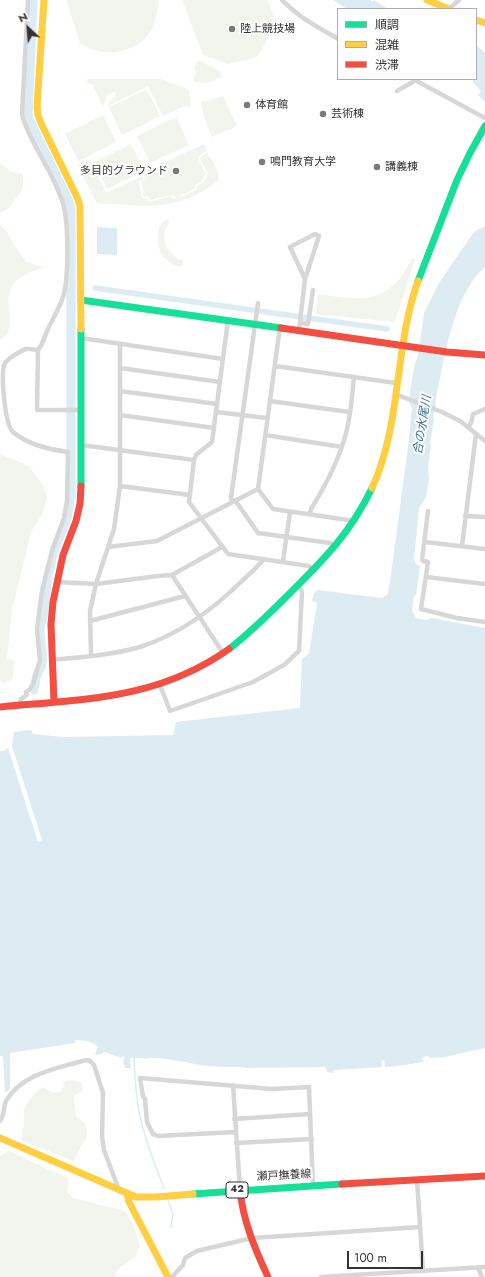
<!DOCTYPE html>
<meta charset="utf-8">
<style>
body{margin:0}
#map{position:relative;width:485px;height:1277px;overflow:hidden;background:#fff;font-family:Jost,"Noto Sans JP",sans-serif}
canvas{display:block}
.legend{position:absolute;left:337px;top:8px;width:140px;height:72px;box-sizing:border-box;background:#fff;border:1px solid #adadad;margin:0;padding:5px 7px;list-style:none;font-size:12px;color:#333}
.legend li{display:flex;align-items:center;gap:8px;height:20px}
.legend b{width:20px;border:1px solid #adadad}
.north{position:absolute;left:8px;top:8px;width:40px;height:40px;-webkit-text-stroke:3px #fff;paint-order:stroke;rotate:334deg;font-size:11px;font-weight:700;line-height:16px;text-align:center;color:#333}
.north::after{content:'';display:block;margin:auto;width:14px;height:18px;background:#333;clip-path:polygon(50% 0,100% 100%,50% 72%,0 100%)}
.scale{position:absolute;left:347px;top:1251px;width:76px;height:18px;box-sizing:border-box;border:2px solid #333;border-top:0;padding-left:5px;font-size:12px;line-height:14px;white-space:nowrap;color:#333;-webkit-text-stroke:3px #fff;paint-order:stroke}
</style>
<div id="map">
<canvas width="485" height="1277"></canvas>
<ul class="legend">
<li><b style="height:5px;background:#16e098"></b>順調</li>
<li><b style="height:5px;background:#ffcf43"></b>混雑</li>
<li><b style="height:5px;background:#f24e42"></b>渋滞</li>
</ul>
<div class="north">N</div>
<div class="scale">100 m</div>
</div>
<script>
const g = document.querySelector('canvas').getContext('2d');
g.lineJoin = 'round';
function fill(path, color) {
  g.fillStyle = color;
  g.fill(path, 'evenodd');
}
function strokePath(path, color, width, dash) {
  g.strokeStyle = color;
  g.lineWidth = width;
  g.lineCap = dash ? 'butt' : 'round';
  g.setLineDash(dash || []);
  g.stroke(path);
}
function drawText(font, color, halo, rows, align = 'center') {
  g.font = font + ' Jost,"Noto Sans JP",sans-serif';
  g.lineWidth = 4;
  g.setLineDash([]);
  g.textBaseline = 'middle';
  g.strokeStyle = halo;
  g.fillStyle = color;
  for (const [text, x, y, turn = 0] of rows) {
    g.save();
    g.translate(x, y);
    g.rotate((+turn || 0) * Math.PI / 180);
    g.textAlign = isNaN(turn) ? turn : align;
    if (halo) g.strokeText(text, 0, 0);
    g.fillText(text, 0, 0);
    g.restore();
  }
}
fill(new Path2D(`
 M66,0H158L159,3C157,11 156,22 151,30C141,48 116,56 97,51C91,50 85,46 80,43Z
 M182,0H268L273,15L272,25L268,39L258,56L251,59L228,64L203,55Z
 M198,61H201L211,67L213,66L216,70H219L222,77C208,82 210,84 194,82V76L196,75L195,67Z
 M87,79H161L187,89L189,91L191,107L184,106L163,116L148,86L108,106V104L116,95L114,91L106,97L103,108L92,84L87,83Z
 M146,90L147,93H149L160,116L122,135L109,107Z
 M223,96L237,126L212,137L205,120L201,102Z
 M103,115L116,142L78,161L65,134Z
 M176,117L189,145L150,163L137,136Z
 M131,144L145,171L107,189L94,162Z
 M204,144L207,151L201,154L198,158L205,173C204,180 201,182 195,185V189L181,195L178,198L196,190L198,185L204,182L208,174L200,159L201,156L207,153C212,161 221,172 218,181C176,213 145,206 97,203L77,165L90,160L106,193L143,176V179L139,182L142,198H147L149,202L171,196L174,199L177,198L172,195L150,200L148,196L144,197L143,195L144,192L141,182L144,180L145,175L148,172V170H152L159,167L158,165Z
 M0,163L12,172L23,174V188L9,208L0,214Z
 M167,219H169C170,224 168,224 166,228C160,242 170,256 183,261V266C179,267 175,266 171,263C157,255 157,241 159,226Z
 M0,225L7,232L15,246L26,262L44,267C35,271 23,274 16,281C0,299 16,318 7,334C5,336 2,338 0,340Z
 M412,259H415L395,322L315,314L318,294C349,298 371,306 397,282C403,276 407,266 412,259Z
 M0,454L29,466L42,484L47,497L43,513L31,532L12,610L7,659L14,660L13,679L4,683L0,681Z
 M72,1080L81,1082L83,1088L82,1092L75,1095L74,1101L76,1115L86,1125L87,1136L73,1161L21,1140L24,1123V1110L28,1102L35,1093L43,1087L54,1093L61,1091L64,1086L65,1081Z
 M9,1151L69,1179L67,1192L73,1198L125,1211L133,1224L140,1246L135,1257L119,1268L114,1277H0V1156Z`), '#f1f5ed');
fill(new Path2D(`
 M333,0H370L373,2L374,0L388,9H347Z
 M476,45L485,53V102L478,95L481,91L473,82V79H476Z
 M485,226V267C452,295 444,362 435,403L436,405L433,417L434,419L430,443L431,447L428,466L429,480L426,497L419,508L414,560L416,564L420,566L416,595L414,596L412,610L416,618L426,620L432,618L485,628V1048L440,1058V1057L430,1058L427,1056L422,1058V1060H424L423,1062L399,1066L398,1065L397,1066L385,1067L384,1060H382V1067L335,1070L333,1071V1073L327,1072L326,1068L325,1067L243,1068L242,1067C231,1067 219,1067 207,1066C191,1064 158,1055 144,1059L143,1058H130L131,1068H125L123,1060L125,1057L123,1056L121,1058L105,1052L99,1055L95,1054L98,1047C93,1041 84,1040 76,1040L75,1043L10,1053V1089L5,1093L3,1056H0V751H4L8,748L38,842L42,840L12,746L14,732L31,730L33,734L62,737L173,735L176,722L300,708L302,659L309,654L317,603L312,601L314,593L317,590L382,598L387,595L390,582L408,447L412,407L409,403L410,391L415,363L418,356L424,313L439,283L474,232Z
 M97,227L117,228V255L97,254Z`), '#ddebf3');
strokePath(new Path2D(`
 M134,1056C135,1079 136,1102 142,1124C147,1146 156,1167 164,1188
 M168,1200L173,1214L171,1228`), '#ddebf3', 1.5);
strokePath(new Path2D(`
 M95,288L387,329`), '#ddebf3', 5.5);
strokePath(new Path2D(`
 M33,0L28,117L69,202L71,210V497L67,518L54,551L48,575L43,618C36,629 44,650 42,664C42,667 40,669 38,672C36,677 35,684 34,690`), '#ddebf3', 9);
strokePath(new Path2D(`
 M28,0L22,114C26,132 37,148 45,164C52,175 57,188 62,200C69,219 69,278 63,297C59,309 52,320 47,331C44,338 43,344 38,350L37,410H81
 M282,0C298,17 318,27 338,39
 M449,9L459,0
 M413,79L485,118
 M397,91L416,80
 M228,320L212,442L196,455L194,460L189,502L228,554L309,566L314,570
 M300,322L308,324L313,290
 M280,327L258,489L273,509L355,521
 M299,330L305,279L319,236L315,234L290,247L305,279
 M81,338L223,359
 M275,366L396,383
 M120,368L220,382
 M120,391L217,404
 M395,394L442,412L460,421L485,441
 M270,401L349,412
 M216,412L267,418
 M120,415L214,428
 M469,427L472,420L473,414L485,409
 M265,435L342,447
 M81,445L194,460
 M120,486L190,495
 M235,500L258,533L330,543L336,546
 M232,502L231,498L258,303
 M428,511L422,560L423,561L428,562L421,609L457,618L485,622
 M310,514L311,509C326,485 339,460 346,433C351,415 352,395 354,377
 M465,516L485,517
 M425,542L485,549
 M462,546L476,434
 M108,547L157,541L258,489
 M283,561L290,512
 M172,575L223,653
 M426,577L485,584
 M57,582L96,584L158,576L172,575L222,547
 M90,621L185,596
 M91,656L90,611L96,584L114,529L120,486V344
 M52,660C81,657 112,655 140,647C180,634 212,610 242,581C250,574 257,567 264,559
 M160,685L170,711L253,682L284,665L299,651L302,592L299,585
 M20,706L21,699L27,695L26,692L30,689L33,684L40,660L37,629L42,591L53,548L64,518L67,501L68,452C50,450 27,444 13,432C5,425 0,373 5,363C7,359 22,350 26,349C29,348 35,350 38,350
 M233,1085L240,1190
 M234,1119L310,1114
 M0,1121C5,1115 3,1107 6,1101C22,1074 55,1069 82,1061L89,1060L94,1065L103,1093L102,1136L104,1150L119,1190
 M235,1132L158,1136L153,1134L147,1122L145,1099L143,1096L140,1078L272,1089L309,1087L313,1186
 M236,1143L312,1139
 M417,1180L423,1271
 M478,1268L482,1277
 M172,1277L183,1265L185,1258L197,1251L252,1238L420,1227
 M321,1277L485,1267`), '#d7d7d7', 4.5);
strokePath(new Path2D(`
 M418,281L457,180L470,153L485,126
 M81,300L281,328
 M81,486V329
 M229,649C250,633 269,614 288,595C323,560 350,534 372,488
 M193,1194L342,1184`), '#16e098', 7);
strokePath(new Path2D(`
 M44,0L37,107L38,115L41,123L78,199L80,207L81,329
 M427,0L449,9
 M476,20L485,23
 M372,488C402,423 394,348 418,281
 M0,1138L136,1197H156L193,1194
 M127,1194L129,1202L168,1277`), '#ffcf43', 7);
strokePath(new Path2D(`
 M281,328L447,352L485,355
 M54,702L51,624L53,602L63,555L76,521L80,504L81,486
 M0,707C84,699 157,700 229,649
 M342,1184L485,1176
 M240,1190C243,1221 255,1249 268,1277`), '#f24e42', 7);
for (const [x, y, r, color] of [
 [232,29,4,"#7a7a7a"],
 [247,105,4,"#7a7a7a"],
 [323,114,4,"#7a7a7a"],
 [262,162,4,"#7a7a7a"],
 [377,167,4,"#7a7a7a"],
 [176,171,4,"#7a7a7a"]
]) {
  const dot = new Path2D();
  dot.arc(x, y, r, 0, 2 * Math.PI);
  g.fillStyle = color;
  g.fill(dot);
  strokePath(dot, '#fff', 1.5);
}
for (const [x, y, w] of [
 [237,1190,22]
]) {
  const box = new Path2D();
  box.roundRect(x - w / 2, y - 8, w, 16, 3);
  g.fillStyle = '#fff';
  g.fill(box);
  strokePath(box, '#333', 1);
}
drawText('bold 10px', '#333', null, [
 ["42",237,1190]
]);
drawText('11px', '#333', '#fff', [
 ["陸上競技場",240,29],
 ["体育館",255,105],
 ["芸術棟",331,114],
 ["鳴門教育大学",270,162],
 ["講義棟",385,167],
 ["多目的グラウンド",168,171,"right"]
], 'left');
drawText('11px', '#333', '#fff', [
 ["瀬戸撫養線",284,1176,-3]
]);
drawText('italic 12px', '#3f7597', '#fff', [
 ["合の水尾川",423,425,-81]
]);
</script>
